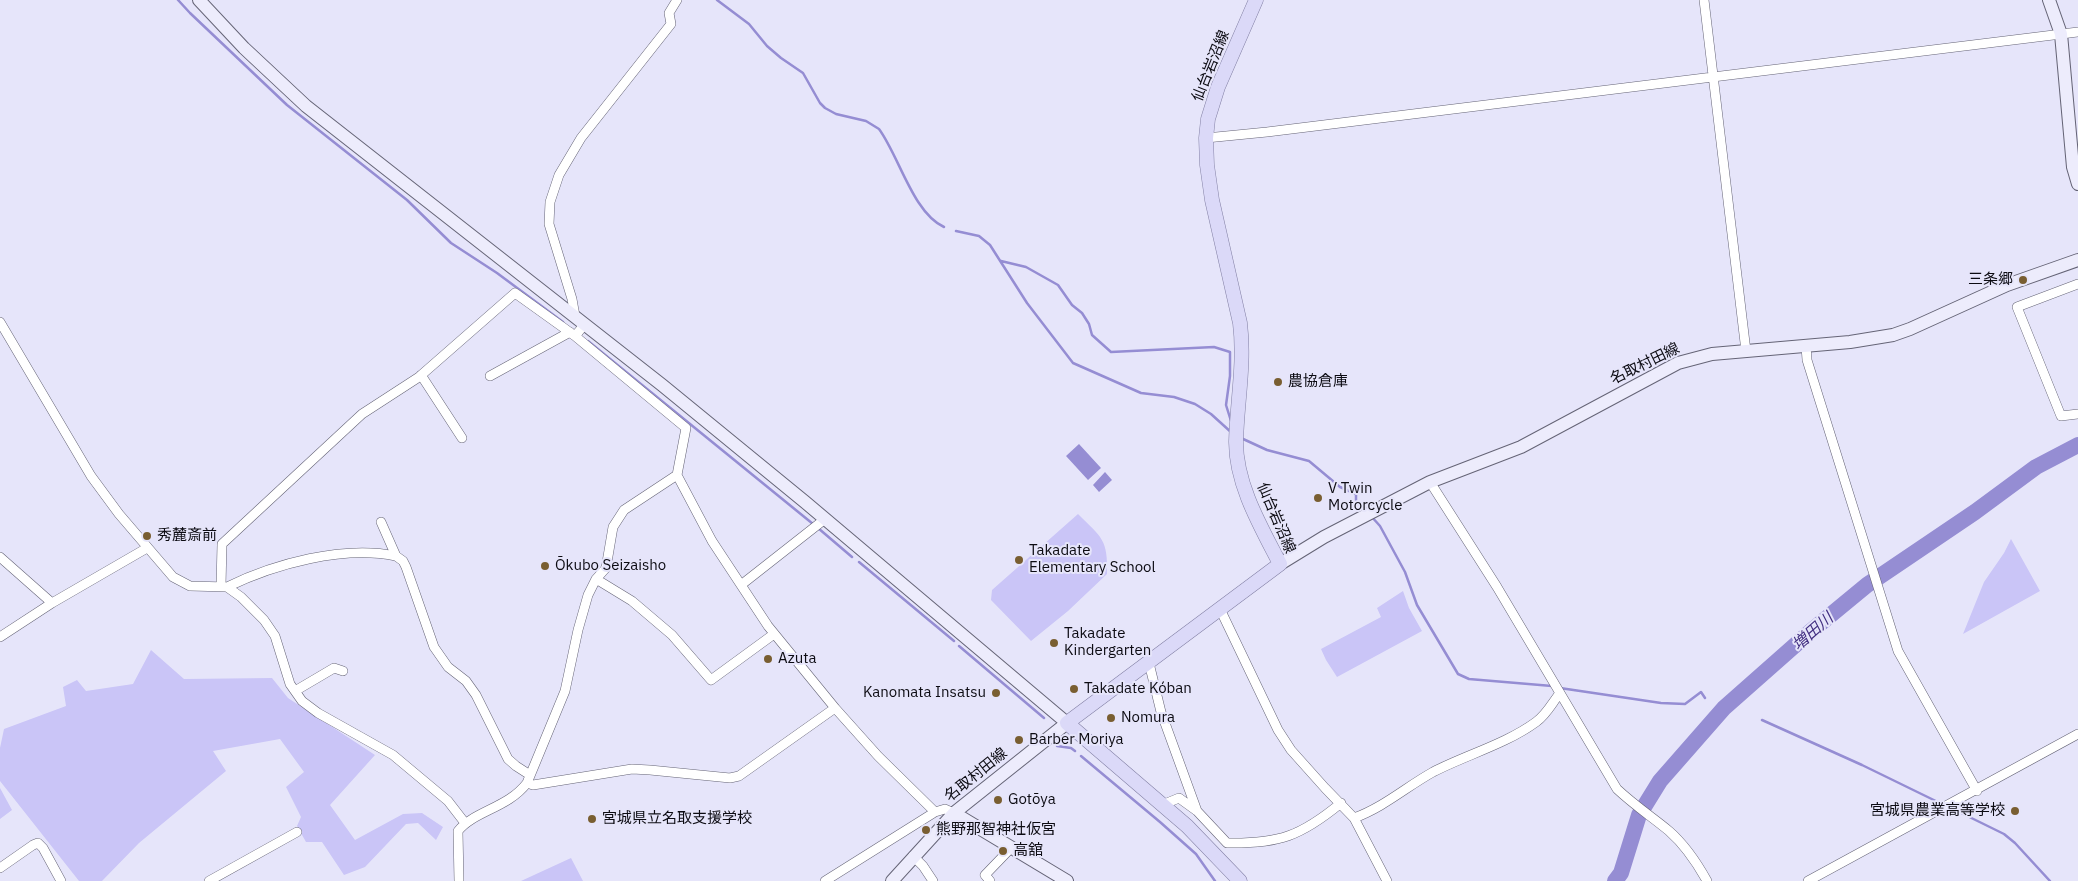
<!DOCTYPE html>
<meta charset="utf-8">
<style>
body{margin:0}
canvas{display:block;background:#e6e5fa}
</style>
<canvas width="2078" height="881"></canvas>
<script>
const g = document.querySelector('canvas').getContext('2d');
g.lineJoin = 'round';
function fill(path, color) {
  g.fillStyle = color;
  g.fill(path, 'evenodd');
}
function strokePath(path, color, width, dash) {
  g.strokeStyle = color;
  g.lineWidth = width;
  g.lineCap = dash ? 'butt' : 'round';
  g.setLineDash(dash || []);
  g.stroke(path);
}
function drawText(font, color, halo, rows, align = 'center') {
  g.font = font + ' "IBM Plex Sans","Noto Sans JP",sans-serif';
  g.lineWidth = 4;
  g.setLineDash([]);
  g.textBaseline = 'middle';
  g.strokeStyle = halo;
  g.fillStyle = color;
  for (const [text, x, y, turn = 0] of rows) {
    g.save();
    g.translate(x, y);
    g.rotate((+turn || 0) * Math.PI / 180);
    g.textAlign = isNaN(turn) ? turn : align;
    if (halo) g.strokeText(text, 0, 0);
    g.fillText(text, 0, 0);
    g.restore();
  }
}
fill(new Path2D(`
 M1078,514C1102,538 1108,539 1107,574L1068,611L1031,641L991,600L992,590Z
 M2011,539L2040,591L1963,634L1984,582L2004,553Z
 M1403,591L1409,608L1422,631L1337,677L1326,660L1321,649L1381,617L1377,608Z
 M151,650L184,679L272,678L288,698L375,755L330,805L355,840L403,814L422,813L443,827L436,840L418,823L406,824L365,867L344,875L322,842H306L297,826L301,817L286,787L304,772L280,739L213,751L226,771L139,843L102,881H79L0,781V748L4,729L66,706L63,687L77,680L86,691L133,684Z
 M0,788L12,810L0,819Z
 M571,858L583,881H521Z`), '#cac5f7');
fill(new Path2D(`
 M1079,444L1101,468L1088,480L1066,456Z
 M1105,472L1112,480L1099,492L1093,485Z`), '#958dd3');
strokePath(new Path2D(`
 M178,0L190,13L287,105L407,200L451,243L497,273L563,322
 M717,0L749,24L767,46L781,58L803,73L820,103L825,108L836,114L866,121L879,129C899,156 913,213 944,227
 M956,231L979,236L990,245L1027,303L1073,363L1141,393L1174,397L1195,404L1211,414L1232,433
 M1001,261L1026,267L1058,285L1072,305L1082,313L1089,324L1092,335L1111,352L1214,347L1230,352V376L1226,405L1231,421
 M588,341L813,524
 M1241,438L1267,450L1309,461L1340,487L1356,494V501L1365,510
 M1371,516L1380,526L1405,572L1417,605L1458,674L1469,679L1552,686
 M818,528L852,557
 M859,562L954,641
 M959,646L1044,718
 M1560,688L1661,703L1685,704L1701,692L1705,698
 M1762,720L1862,765L1944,805
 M1057,746L1071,748L1075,751
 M1081,756L1160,822L1196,854L1215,881
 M1949,807L2004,834L2015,843L2050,881`), '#958dd3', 2.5);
strokePath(new Path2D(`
 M1615,881L1621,873L1639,815L1660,781L1724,708L1810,632L1867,585L1975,512L2036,467L2078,445`), '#958dd3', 16);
const street = new Path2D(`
 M1704,0L1746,351
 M1206,138L1267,132L2078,32
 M2078,284L2017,307L2061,416L2078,414
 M575,316L572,299L549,224L550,202L559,175L581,138L671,24L669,13L677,0
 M0,322L91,476L119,514L173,577L190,586L227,587L241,597L264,620L275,636L290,684L302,701L318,713L393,755L448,801L465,823
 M585,324L575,336L686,428L677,475L624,510L613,527L606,568L596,579L588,595L578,630L565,691L527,783L533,785L632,769L650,770L730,778L739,776L835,708L878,756L935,812
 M1806,346L1807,360L1898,651L1977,791
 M421,375L462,438
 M490,376L570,332
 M677,475L712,541L768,626L835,708
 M1430,482L1497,587L1617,789C1634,805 1652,817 1669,831C1685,845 1697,863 1707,881
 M381,522L396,556
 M0,557L52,603
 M596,579L632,601L672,635L711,680L774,634
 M741,585L825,519
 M221,586L222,544L362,414L419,377L515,293L575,336
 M227,587C274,564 343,545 396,556L403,561L406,567L434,647L448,667L466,681L476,695L508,759L516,766L530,775
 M1220,609L1278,730L1291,750L1325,788L1354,818L1387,881
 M0,637L52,603L147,548
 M1149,663L1161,712L1197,811L1227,843C1279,844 1301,836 1341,803
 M295,691L334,668L343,671
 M1162,805L1179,798L1197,811
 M1354,818C1384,807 1406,787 1433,772C1466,755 1506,744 1536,722C1547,714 1552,703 1560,693
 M913,856L923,866L933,881
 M0,868L33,845L38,843L43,848L61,881
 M209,881L297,832
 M459,881L458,831C474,811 508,808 527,783
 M825,881L935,812L945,809L954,813
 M990,881L985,875L1011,848
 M1808,881L2078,734`);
const secondary = new Path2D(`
 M199,0L244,48L306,106L662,385L805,502L1067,723L954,813L892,881
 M2049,0L2061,34L2073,167L2078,184
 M1280,564L1324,537L1430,482L1521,447L1678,363L1712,354L1850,342L1893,335L1910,329L2007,285L2078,260
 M954,813L1067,881`);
const primary = new Path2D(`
 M1240,881L1187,826L1067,723L1280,564C1261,527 1236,485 1236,442C1237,402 1245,363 1240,323L1212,200L1207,165L1206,138L1208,119L1218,87L1256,0`);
strokePath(street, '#656476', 10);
strokePath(secondary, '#656476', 14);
strokePath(primary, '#8380a5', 15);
strokePath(street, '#fff', 9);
strokePath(secondary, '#edecfc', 12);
strokePath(primary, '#dbd9f8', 14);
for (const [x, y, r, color] of [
 [2023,280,5,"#795e31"],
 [1278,382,5,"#795e31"],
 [1318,498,5,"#795e31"],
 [147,536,5,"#795e31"],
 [1019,560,5,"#795e31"],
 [545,566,5,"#795e31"],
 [1054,643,5,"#795e31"],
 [768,659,5,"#795e31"],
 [1074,689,5,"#795e31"],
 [996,693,5,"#795e31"],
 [1111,718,5,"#795e31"],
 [1019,740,5,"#795e31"],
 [998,800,5,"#795e31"],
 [2015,811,5,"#795e31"],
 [592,819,5,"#795e31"],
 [926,830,5,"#795e31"],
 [1003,851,5,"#795e31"]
]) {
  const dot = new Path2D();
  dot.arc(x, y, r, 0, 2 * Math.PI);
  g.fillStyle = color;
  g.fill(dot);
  strokePath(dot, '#e6e5fa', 2);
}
drawText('15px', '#0c0b12', '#e6e5fa', [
 ["仙台岩沼線",1211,66,-68],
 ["名取村田線",1645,364,-26],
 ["仙台岩沼線",1276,518,67],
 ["名取村田線",976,775,-39]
]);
drawText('15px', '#0c0b12', '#e6e5fa', [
 ["三条郷",2013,280,"right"],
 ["農協倉庫",1288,382],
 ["V Twin",1328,489],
 ["Motorcycle",1328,506],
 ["秀麓斎前",157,536],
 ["Takadate",1029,551],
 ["Elementary School",1029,568],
 ["Ōkubo Seizaisho",555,566],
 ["Takadate",1064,634],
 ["Kindergarten",1064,651],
 ["Azuta",778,659],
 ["Takadate Kóban",1084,689],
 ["Kanomata Insatsu",986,693,"right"],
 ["Nomura",1121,718],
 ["Barber Moriya",1029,740],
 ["Gotōya",1008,800],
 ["宮城県農業高等学校",2005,811,"right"],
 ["宮城県立名取支援学校",602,819],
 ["熊野那智神社仮宮",936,830],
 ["高舘",1013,851]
], 'left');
drawText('italic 16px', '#422f81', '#e6e5fa', [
 ["増田川",1813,632,-41]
]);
</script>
